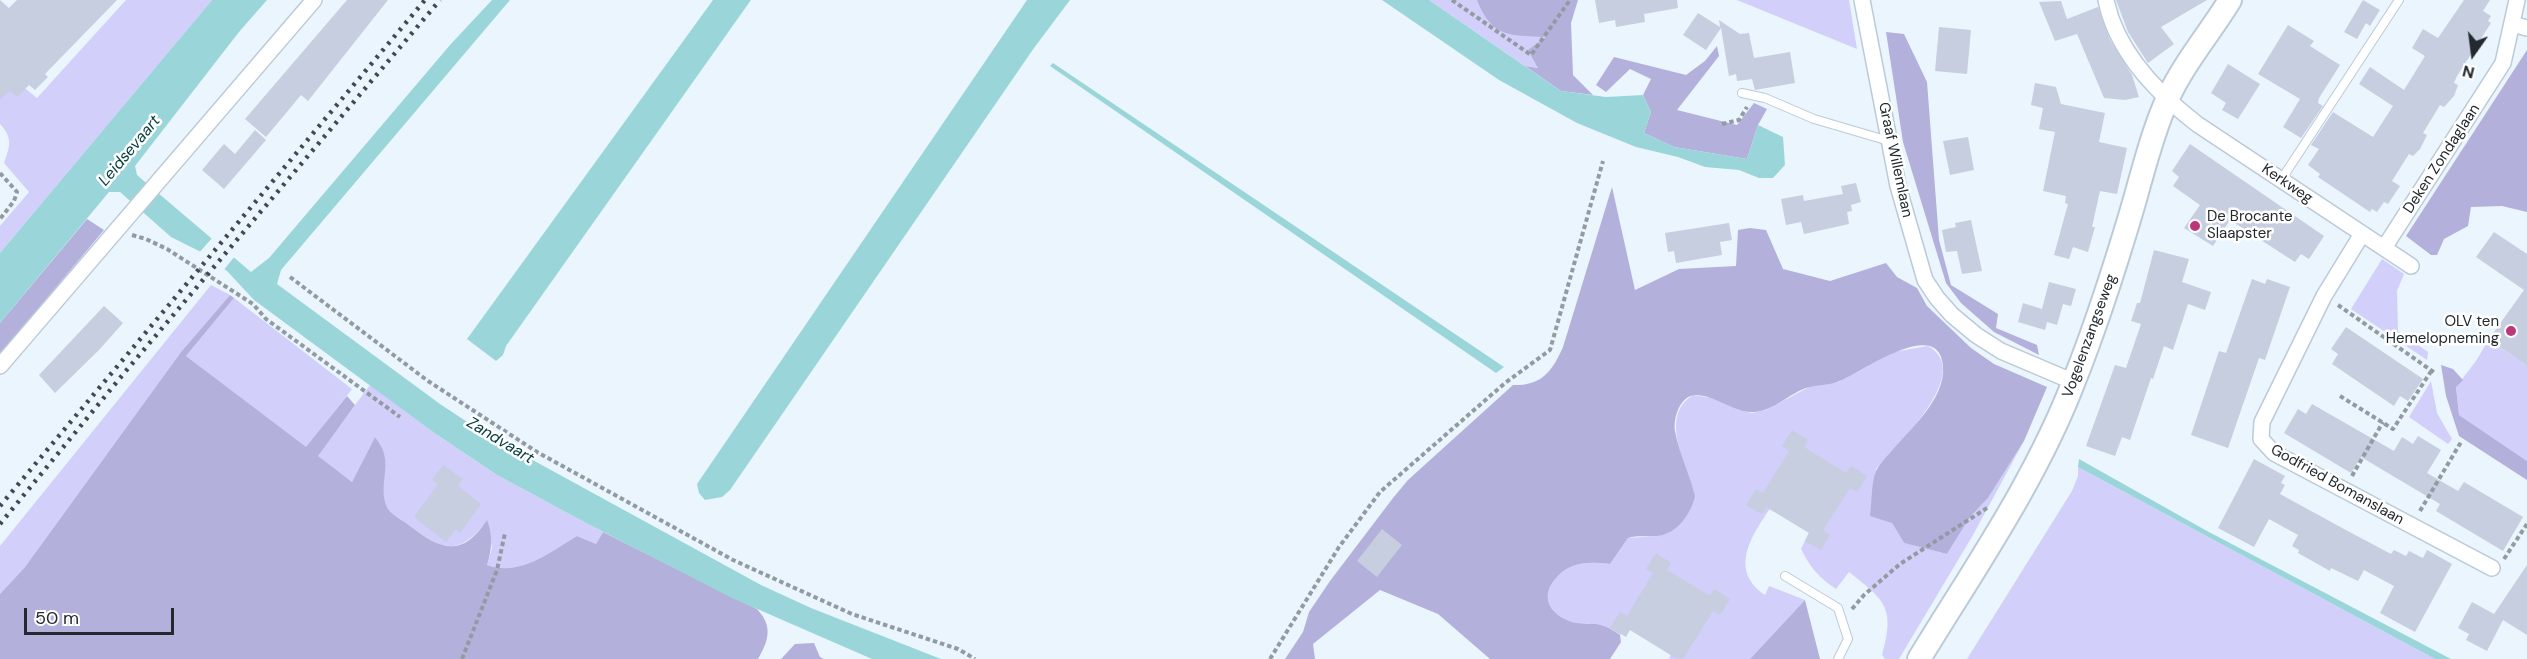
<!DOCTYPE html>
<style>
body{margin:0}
#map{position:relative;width:2527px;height:659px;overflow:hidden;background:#ebf5fe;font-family:"DM Sans",sans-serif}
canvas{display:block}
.north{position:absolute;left:2443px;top:24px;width:60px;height:60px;-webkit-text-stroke:4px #fff;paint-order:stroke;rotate:194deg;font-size:16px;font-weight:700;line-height:24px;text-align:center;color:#23292e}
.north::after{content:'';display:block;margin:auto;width:21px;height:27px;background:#23292e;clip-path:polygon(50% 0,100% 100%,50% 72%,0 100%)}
.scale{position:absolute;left:24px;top:608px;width:150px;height:27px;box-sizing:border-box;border:3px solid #23292e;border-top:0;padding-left:8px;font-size:18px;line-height:21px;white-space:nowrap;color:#23292e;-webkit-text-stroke:4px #fff;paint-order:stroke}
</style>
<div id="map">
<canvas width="2527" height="659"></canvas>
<div class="north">N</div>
<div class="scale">50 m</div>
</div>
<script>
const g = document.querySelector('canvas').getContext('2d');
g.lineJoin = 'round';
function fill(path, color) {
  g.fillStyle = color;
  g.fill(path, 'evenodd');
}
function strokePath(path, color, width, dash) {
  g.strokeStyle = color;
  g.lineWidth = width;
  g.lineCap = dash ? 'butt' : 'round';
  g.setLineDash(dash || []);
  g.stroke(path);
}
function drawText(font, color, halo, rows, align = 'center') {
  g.font = font + ' "DM Sans",sans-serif';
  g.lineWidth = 5;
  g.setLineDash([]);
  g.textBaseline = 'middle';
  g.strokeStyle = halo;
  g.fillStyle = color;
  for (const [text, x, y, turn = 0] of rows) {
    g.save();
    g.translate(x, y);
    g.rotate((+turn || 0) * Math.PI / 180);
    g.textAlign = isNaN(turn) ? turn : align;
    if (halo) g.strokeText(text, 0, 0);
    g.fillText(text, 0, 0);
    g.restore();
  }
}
fill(new Path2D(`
 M126,0H212L0,253V226L29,192L4,163C10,146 13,138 0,124V86L16,81L37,98Z
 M1429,0H1477L1547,37L1539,68L1525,66Z
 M1737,0H1849L1857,49Z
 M2382,259L2404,274L2397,291L2398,331L2428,352L2427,360L2351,309Z
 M211,285L230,295L181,352L25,567L0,594V546Z
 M234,298L352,389L306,448L186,356Z
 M2489,339L2527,366V461L2459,415L2456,387L2476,361Z
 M1928,346C1975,372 1897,445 1876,469L1873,492L1904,543L1947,554L1970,517L1988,498L2024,441L1973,535L1899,659H1885L1882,655C1895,608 1886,601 1849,572L1836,589C1819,578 1810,567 1801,549L1812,526L1775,501C1756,530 1725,568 1765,595L1769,586L1805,600L1750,659H1669L1673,648L1629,620L1620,635C1615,632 1610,628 1604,626C1594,622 1582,625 1572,622C1548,614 1539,595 1558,576C1572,561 1591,562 1610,564L1628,538L1660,536L1695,496C1687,464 1658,417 1693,395L1712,398L1739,410L1752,413L1766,410L1813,385L1839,382L1893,352Z
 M2431,381L2437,413L2452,439L2448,444L2409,417Z
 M370,385L433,432L497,475L603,532L596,544L577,536C550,552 520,577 487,565L492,548L487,521C459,556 444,551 410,526C404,521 392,515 388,509C377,491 388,471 384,453C383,448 378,442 375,437L352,482L317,456Z
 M2078,467L2435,659H1967L2072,491L2078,476Z`), '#d2cffa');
fill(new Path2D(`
 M1477,0H1578L1571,23L1573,75L1593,95L1561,91L1525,66L1538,68L1528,50L1546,37C1509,35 1492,38 1477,0Z
 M1886,32L1904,34L1927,82L1939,240L1951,285L1998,314L1996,328L2037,345L2039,355L1994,332L1961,303L1946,283L1903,142Z
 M1717,46L1719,56L1677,110L1737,125L1754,103L1767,109L1758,125L1747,159L1674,147L1644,133L1651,112L1643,95L1651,79L1630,69L1606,92L1596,85L1614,57L1686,75L1705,61Z
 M2527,50V212L2502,206L2471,207L2468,226L2444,239L2437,255H2431L2406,236Z
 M1612,187L1635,290L1679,269L1736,266L1738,230L1750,228L1766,230L1783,269L1830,281L1886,263L1897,277L1917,288L1927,306L1971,348L1994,364L2047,387L2024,441L1988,498L1970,517L1947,554L1904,543L1892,523L1870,516C1872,502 1871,484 1876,471C1879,465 1885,458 1890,453C1909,430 1946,399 1943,366C1939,315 1860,373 1840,381C1828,386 1814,384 1801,390C1786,397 1769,413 1752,412C1732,412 1716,395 1695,395C1680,396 1673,418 1675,431C1679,453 1690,475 1695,496C1691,514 1677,534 1657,536C1647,537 1638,535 1628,538L1610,564C1591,562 1572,561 1558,576C1539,595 1548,614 1572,622C1582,625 1594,622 1604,626C1610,628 1615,632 1620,635L1621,642L1610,659H1490L1438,614L1380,590L1313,644L1315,659H1285L1303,632L1309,612L1330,581L1393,498L1408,480L1513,385C1541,386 1552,372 1563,347Z
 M87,219L104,230L0,354V323Z
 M230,295L234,298L186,356L306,447L347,396L355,405L318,456L352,482L375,437C378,441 383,448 384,453C389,471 378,491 388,509C392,515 404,521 410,526C441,550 462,558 487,520C493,536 492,549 487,565C520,577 550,552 577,536L596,544L603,532L757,609C773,626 769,640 758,659H0V594L25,567L181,352Z
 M2441,365L2453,369L2463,380L2456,387L2459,415L2527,461V480L2459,436L2446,396Z
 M1805,600L1820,659H1750Z
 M814,643L820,657L824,659H781L795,644Z`), '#b3b0db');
fill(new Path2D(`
 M212,0H267L239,32L135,166L137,175L251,272L269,258L450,45L492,0H510L281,270L277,284L440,404L487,435L761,585L811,608L941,659H872L732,598L588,524L497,475L433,432L254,300L227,271L201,252L171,237L120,192H109L0,323V253Z
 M713,0H751L506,346L503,355L496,361L467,339Z
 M1027,0H1070L1034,48L730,490L722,497L705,500L699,493L697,484Z
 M1382,0H1429L1561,91L1606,97L1643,95L1651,112L1644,133L1674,147L1747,159L1758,125L1783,137L1785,165L1773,178H1759L1739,170L1705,167L1678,157L1636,147L1577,123L1499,80Z
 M1053,63L1504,367L1496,373L1050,66Z
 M2079,459L2207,531L2451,659H2435L2078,467Z`), '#9ad6d9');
fill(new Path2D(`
 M213,237L235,256L222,272L198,254Z`), '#ebf5fe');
fill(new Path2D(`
 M0,0L9,8L17,0H117L45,74L48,77L35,90L29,85L17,97L10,91L0,99Z
 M347,0H388L308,101L301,95L266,137L245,119Z
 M1595,0H1677L1678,8L1644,14L1645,22L1616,27L1615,20L1599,23Z
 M2116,0H2207L2161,27L2174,44L2148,63L2128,32Z
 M2363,0L2380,10L2370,26L2366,23L2357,39L2344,32Z
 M2464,0H2490L2483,11L2491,16L2488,21L2491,23L2457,76L2454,83L2458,85L2454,96L2444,107L2440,105L2423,133L2427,135L2420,149L2413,156L2409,154L2392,181L2400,186L2388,204L2384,202L2377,212L2372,209L2370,212L2318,177L2320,174L2308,165L2319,149L2311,145L2333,112L2373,137L2393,106L2359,84L2370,67L2404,90L2425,56L2412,48L2423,29L2438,38Z
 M2061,1L2067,19L2098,7L2110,40L2132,75L2139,97L2125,100L2104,98L2077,34L2055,41L2039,2Z
 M1698,13L1720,27L1719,20L1740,34L1749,33L1754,58L1790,52L1795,83L1755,90L1752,79L1737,81L1736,74L1729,76L1721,28L1706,50L1683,35Z
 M2288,25L2314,41L2310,46L2340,65L2319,98L2318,103L2323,106L2301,138L2283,127L2300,99L2258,74Z
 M1939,27L1971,30L1967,74L1935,71Z
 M2228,64L2260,84L2238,119L2222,110L2226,103L2211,93Z
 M2035,83L2056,87L2061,104L2105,113L2099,142L2127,148L2117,194L2100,191L2092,227H2095L2088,252L2073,247L2069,259L2054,255L2068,204L2065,203L2066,196L2043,191L2055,132L2039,129L2043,108L2031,105Z
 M255,130L266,140L224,189L202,170L224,144L235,154Z
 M1968,137L1974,170L1950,175L1943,141Z
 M2190,144L2324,236L2309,259L2301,254L2295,262L2230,220L2213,246L2184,228L2200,205L2173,186L2179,177L2172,171Z
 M1856,183L1861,202L1851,205L1852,211L1847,212L1849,224L1804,234L1801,222L1786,225L1781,199L1803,195L1804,201L1843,194L1841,186Z
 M1971,220L1982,271L1962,274L1957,251L1946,252L1942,230L1956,227L1955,223Z
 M1729,223L1732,240L1720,242L1722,255L1676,263L1674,251L1668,252L1665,233Z
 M2494,232L2527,254V366L2489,339L2524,290L2476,257Z
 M2154,250L2189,259L2182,282L2211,292L2205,310L2188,304L2173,350L2164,346L2153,379L2151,378L2130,440L2122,437L2115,456L2086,446L2115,365L2126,368L2141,324L2131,321L2137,303H2140Z
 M2252,279L2265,284L2267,279L2290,287L2265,360L2259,358L2228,448L2191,435L2219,351L2226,353Z
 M2049,282L2076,289L2071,306L2063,304L2057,325L2047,322L2045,330L2018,322L2023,303L2042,309Z
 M104,306L123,323L99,350L55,393L39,375Z
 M2346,327L2423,379L2408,401L2400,396L2394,406L2332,364L2338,354L2331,349Z
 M2312,404L2394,451L2402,437L2413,444L2418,436L2441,450L2427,473L2458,491L2464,482L2523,517L2503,551L2436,511L2440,504L2361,457L2351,473L2284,433L2298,409L2306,414Z
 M1792,430L1808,440L1804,447L1846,473L1851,466L1867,476L1857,492L1850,488L1823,530L1830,535L1821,550L1805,541L1809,533L1766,507L1762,514L1746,505L1756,489L1763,493L1789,451L1782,446Z
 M2254,459L2285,476L2281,483L2285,485L2280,494L2344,529L2391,554L2394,550L2406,556L2409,551L2423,558L2427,550L2452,564L2415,632L2380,613L2394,586L2364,570L2358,581L2331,568L2330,571L2298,553L2299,550L2292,546L2298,535L2269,519L2254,547L2218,528Z
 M443,465L463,479L458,486L481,504L460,533L456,529L446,542L414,517L438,484L432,480Z
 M1382,529L1402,545L1377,577L1357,561Z
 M1656,553L1671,563L1667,570L1710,596L1714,589L1730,599L1720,615L1713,611L1683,659H1677L1630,630L1626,637L1610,628L1620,612L1627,616L1653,573L1646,569Z
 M2527,565V635L2503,620L2487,651L2466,640L2469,634L2458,628L2472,602L2496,615L2494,614Z`), '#c6cee0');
const lane = new Path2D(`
 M1742,93L1765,98L1814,119L1889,141
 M2281,180L2399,0
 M1785,576L1838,608L1848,639L1838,659`);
const street = new Path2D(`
 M1862,0L1898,186L1925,280L1937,298L1952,315L1976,335L2001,351L2074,382
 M2106,0C2116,51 2157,93 2197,124L2411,266
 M2512,24L2527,28
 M2362,234L2324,296L2262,422L2261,439L2274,453L2492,568
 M2384,248L2503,63L2517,0
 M0,366L314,0`);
const secondary = new Path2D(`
 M1919,659C1974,569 2036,480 2074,381C2096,326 2114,270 2131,213C2142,176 2151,136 2167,100C2183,64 2210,33 2230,0`);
strokePath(lane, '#bbcad8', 10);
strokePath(street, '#bbcad8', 18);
strokePath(secondary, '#bbcad8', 26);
strokePath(new Path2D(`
 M1452,0L1531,55L1570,0
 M1722,124L1739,120L1747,107
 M0,173L17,192L14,201L0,219
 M132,235L146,239L167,249L253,304L266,319L400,417
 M290,277L428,381L537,452L733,560L852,614L958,649L975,659
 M2338,305L2435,373
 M2340,396L2393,429L2432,370
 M2352,476L2383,422
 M2420,511L2461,442
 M2504,559L2527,524
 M1852,609L1864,595L1900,564L1987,508
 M462,659L497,570L505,533
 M1270,659L1339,547L1380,492L1505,383L1550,350L1603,161`), '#939ba2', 4, [4.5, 3]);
strokePath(lane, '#fff', 8);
strokePath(street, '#fff', 15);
strokePath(secondary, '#fff', 22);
strokePath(new Path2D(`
 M0,506L425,0
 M0,524L125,372L440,0`), '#42484e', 4.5, [3, 6]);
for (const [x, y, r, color] of [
 [2195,226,6,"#bc3779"],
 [2511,331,6,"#bc3779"]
]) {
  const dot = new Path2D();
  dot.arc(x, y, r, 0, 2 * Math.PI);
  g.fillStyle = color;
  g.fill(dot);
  strokePath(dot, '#fff', 2);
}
drawText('15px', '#23292e', '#fff', [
 ["Deken Zondaglaan",2442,159,-57],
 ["Graaf Willemlaan",1895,160,78],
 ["Kerkweg",2287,184,34],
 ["Vogelenzangseweg",2090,336,-70],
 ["Godfried Bomanslaan",2337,485,29]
]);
drawText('15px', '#23292e', '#fff', [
 ["De Brocante",2207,217],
 ["Slaapster",2207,234],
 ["OLV ten",2499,322,"right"],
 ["Hemelopneming",2499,339,"right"]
], 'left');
drawText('italic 16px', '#003b3d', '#fff', [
 ["Leidsevaart",130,151,-50],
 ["Zandvaart",500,441,31]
]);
</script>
